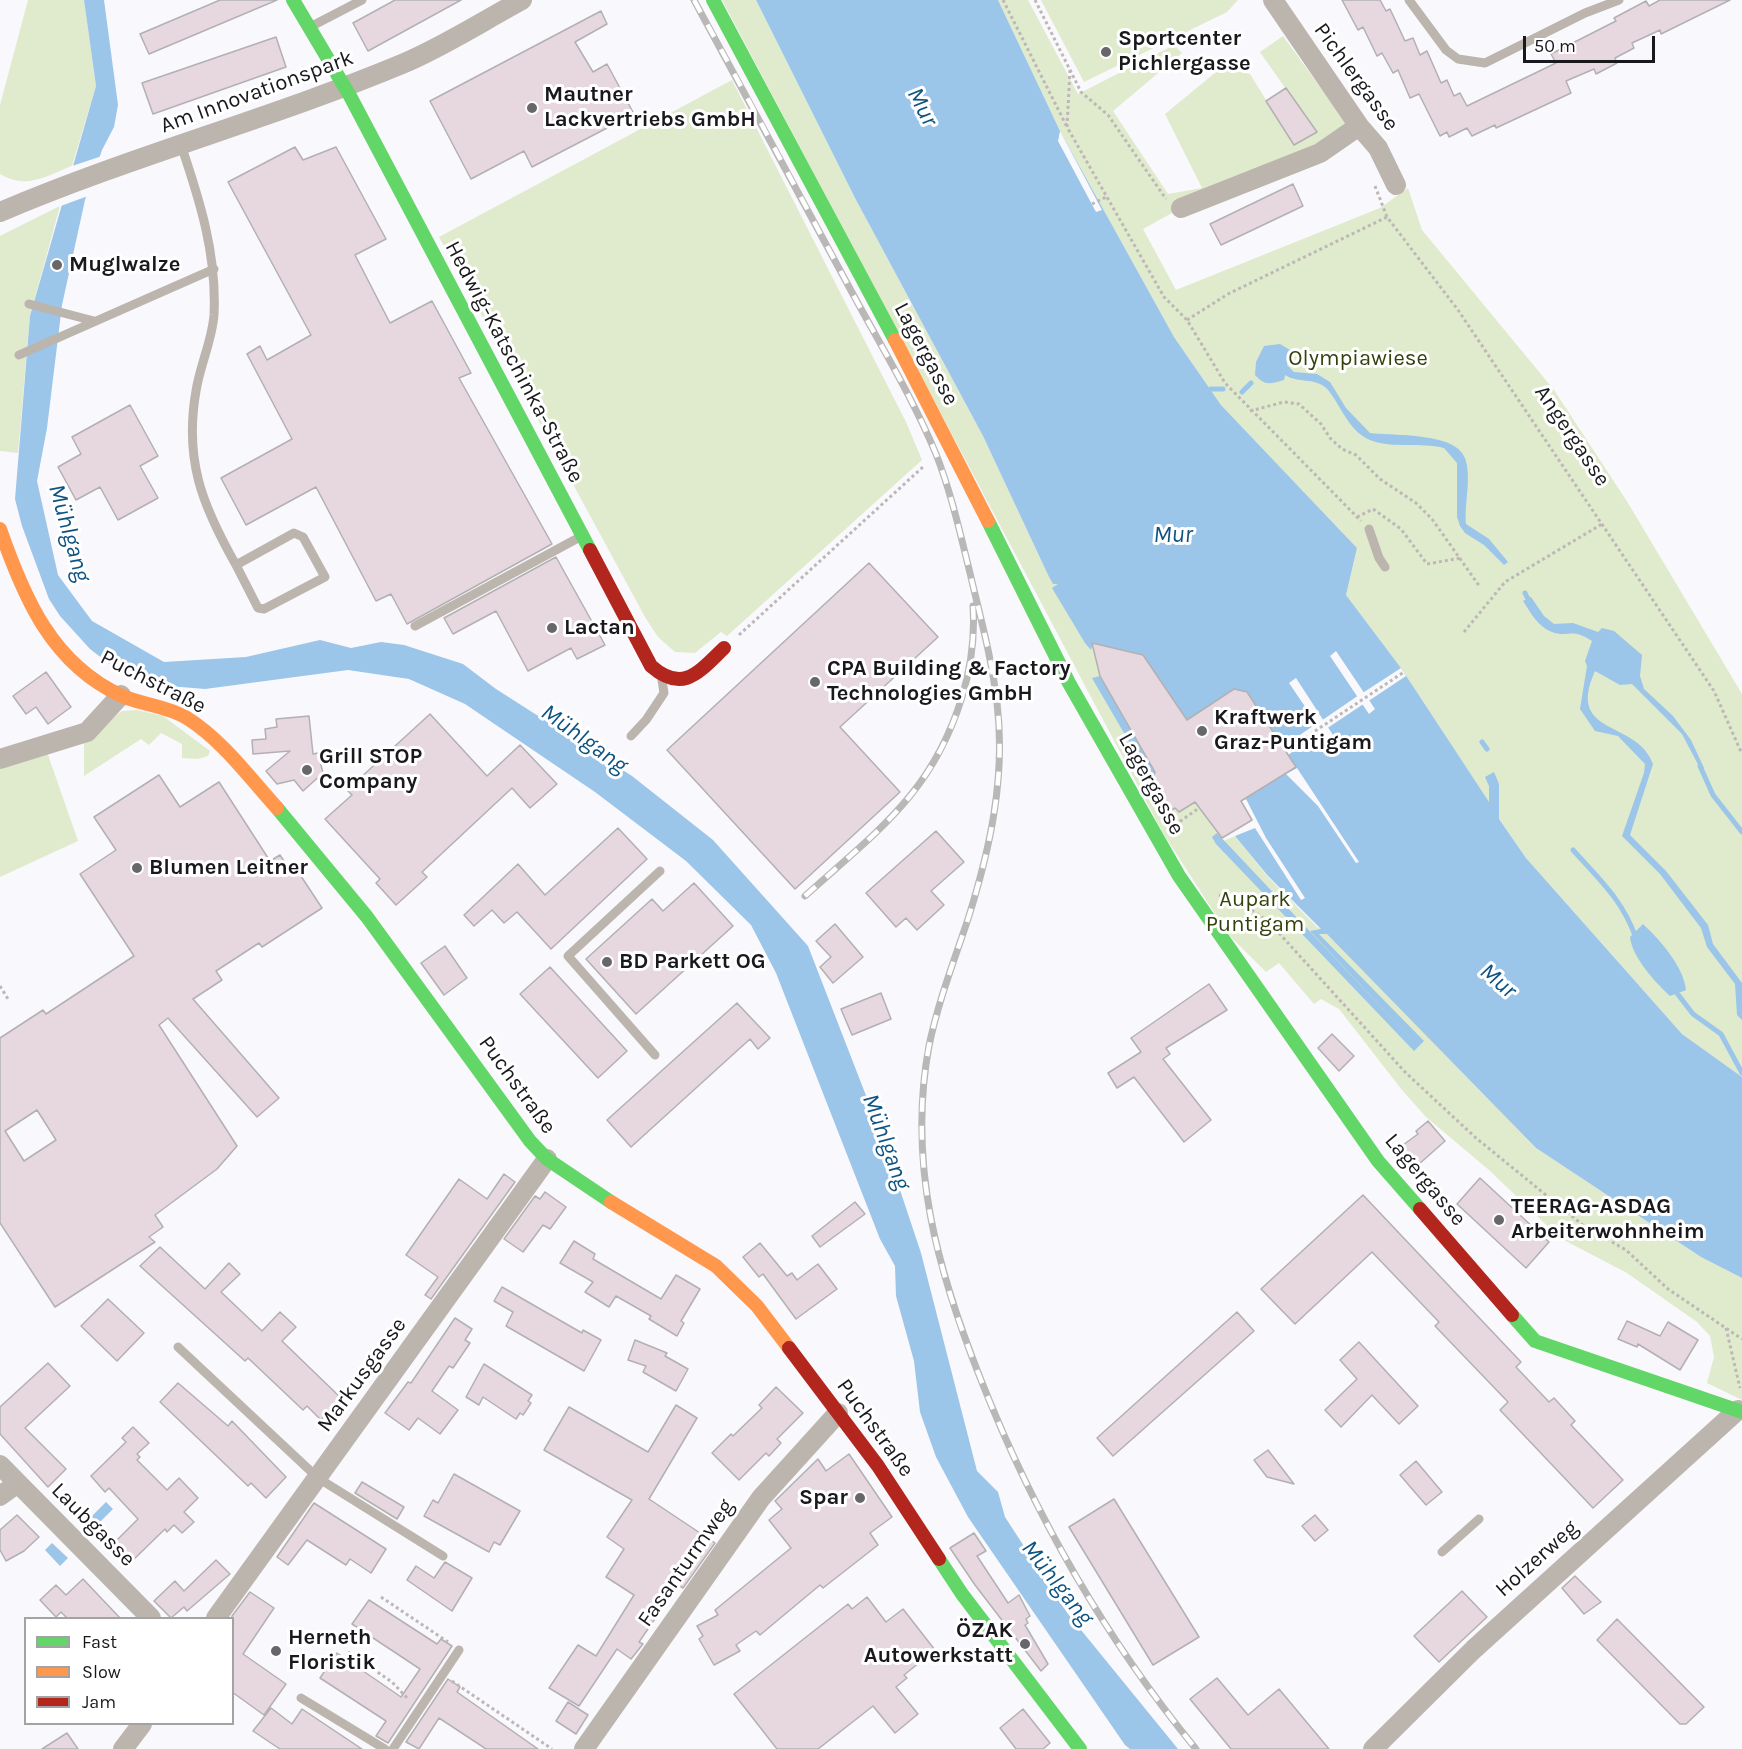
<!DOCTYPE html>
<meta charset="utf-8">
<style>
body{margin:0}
#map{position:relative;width:1742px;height:1749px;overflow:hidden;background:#f9f8fc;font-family:Karla,sans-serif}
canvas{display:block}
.legend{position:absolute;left:24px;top:1617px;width:210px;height:108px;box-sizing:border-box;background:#fff;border:2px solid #a3a3a5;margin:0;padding:8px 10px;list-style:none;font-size:18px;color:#19181d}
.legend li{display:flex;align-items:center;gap:12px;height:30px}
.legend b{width:30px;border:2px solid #a3a3a5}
.scale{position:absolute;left:1523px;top:36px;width:132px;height:27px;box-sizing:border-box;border:3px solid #19181d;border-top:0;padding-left:8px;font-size:18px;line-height:21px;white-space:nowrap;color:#19181d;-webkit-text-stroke:4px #fff;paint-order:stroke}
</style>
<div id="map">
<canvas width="1742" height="1749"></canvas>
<ul class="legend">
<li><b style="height:8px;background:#63d668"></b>Fast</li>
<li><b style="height:8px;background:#ff974d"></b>Slow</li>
<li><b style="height:8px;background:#b3261e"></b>Jam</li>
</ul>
<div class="scale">50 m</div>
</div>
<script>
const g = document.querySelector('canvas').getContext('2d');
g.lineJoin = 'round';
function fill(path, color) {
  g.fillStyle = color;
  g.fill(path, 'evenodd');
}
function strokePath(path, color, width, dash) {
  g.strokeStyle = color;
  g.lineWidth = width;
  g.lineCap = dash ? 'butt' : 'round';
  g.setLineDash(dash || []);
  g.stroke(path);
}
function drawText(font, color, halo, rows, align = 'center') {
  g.font = font + ' Karla,sans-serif';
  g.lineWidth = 6;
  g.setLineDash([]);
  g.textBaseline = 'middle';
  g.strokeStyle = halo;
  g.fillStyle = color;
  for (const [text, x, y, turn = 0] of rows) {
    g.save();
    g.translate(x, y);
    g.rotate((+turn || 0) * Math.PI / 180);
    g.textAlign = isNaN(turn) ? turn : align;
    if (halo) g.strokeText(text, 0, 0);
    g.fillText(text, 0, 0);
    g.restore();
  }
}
fill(new Path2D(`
 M28,0H84L96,86L72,166C46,176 26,190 0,174V105Z
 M722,0H756L855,198L983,436L1049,577L1053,584H1058L1093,648L1100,676L1155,772L1153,779L1171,810L1175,808L1179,812L1195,802L1223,841L1235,836L1268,877L1317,927L1324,930L1536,1148L1701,1257L1742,1278V1400L1707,1383L1714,1357L1710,1336L1697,1322L1627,1273L1560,1238L1489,1170L1426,1117L1402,1090L1339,1009L1321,999L1314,1004L1279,963L1266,972L1228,934L1163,833Z
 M998,0H1028L1078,94L1174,45L1182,53L1113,111L1168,194L1202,188L1165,114L1221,68L1250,74L1294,145L1316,132L1260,52L1283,36L1347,124L1359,126L1181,208L1143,229L1176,290L1380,208L1408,188L1422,230L1554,390L1628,503L1742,694V1077L1682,1034L1526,858L1499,819V785L1489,786V803L1401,668L1346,595L1357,548L1221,405L1174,337L1060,131Z
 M1041,0H1238L1227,12L1084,82Z
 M732,80L906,422L922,460L727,636L721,632L695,653L675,652L658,637L645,617L439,237Z
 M60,206L30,316L18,453L0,451V236Z
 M137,710L163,716L210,751L208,756L198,759L182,758V744L161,733L149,745L141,739L84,776V739L122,711Z
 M47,752L78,841L0,877V768Z`), '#e0eacc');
fill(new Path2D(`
 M84,0H104L118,105L114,127L102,150L85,200L62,305L47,428L37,481L58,575L92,621L164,662L246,657L320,640L351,648L381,642L404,645L463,664L496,689L632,776L713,840L808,946L884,1142L921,1253L977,1471L998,1492L1005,1517L1068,1614L1178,1749H1130L1125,1745L968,1517L936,1457L920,1412L914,1361L896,1296L895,1266L880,1239L776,973L751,925L686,861L595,792L465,704L409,679L348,670L205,689L181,687L152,688L121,673L90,649L60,616L49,599L22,526L15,499L30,316L96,86Z
 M756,0H998L1060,131L1174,337L1221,405L1357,548L1346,595L1401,668L1489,802V786L1485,777L1494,772L1499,784V819L1526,858L1682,1034L1742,1077V1278L1701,1257L1536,1148L1327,934H1319L1424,1041L1414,1051L1216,844L1212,837L1217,833L1415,1043L1310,931L1321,929L1268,876L1235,836L1255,828L1301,900L1305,898L1266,838L1246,799L1241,801L1143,655L1093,643L1091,650L1085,643L1052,588L1058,584H1053L1049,577L983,436L855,198ZM1336,651L1375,709L1369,714L1330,656ZM1296,678L1333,735L1327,739L1289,683ZM1297,768L1359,862L1356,863L1318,806L1286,774Z
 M1280,344L1290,350L1287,365L1294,372L1317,374L1330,382L1346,408L1370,433C1394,436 1455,432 1465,458C1472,478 1464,504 1466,524L1489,539L1508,562L1504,565L1484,545L1465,533L1460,526L1457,517V463L1444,448C1421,442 1392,449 1370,440C1347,431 1338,398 1325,387C1314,378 1297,383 1285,375L1284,380C1270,384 1265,386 1255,375L1256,362L1264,346Z
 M1531,597L1544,616L1554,624L1573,623L1598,632L1602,628L1614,631L1642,655L1640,676L1644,689L1673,716L1691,740L1704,768L1701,770L1682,734L1632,684L1620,685L1595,671C1565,737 1637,719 1653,764L1630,835L1666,871L1708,925L1713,944L1742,983V1020L1737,1015L1735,984L1707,947L1701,928L1660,874L1622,836L1644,773L1645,764L1618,736L1595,731L1580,709L1587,666L1585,661L1592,641C1572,627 1568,638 1552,632C1537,626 1531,613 1523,601Z
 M1100,676L1155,772L1149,776L1092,678Z
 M1643,924C1660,940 1684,967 1686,990L1670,996C1655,982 1632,957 1630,937Z
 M106,1502L113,1509L94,1528L87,1521Z
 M52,1543L68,1558L60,1566L45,1550Z`), '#9bc5e9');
fill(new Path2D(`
 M1060,131L1102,210L1096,212L1058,141Z
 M102,156L88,196L58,207L69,167Z
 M1401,668L1406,676L1367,702L1361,694Z
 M1359,695L1365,703L1326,729L1321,721Z
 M1319,722L1324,730L1288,755L1282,747Z`), '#f9f8fc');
strokePath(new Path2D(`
 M1206,392L1211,389H1223
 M1242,392L1251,383
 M1525,593L1531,605
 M1482,742L1487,749
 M1700,766L1713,795L1742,832
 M1573,850C1599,879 1622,899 1636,938
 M1673,988L1693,1014L1721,1034L1742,1073`), '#9bc5e9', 5);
const building = new Path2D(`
 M220,0H277L149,54L140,34Z
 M395,0H461L368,51L353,23Z
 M1342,0H1380L1386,11L1390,9L1405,41L1413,38L1420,55L1427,51L1441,83L1447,80L1454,96L1460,93L1467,106L1556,63L1551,54L1616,21L1614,18L1646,1L1649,6L1660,0H1730L1661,34L1660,30L1632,43L1634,48L1615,58L1617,63L1596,74L1594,69L1566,81L1571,93L1496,128L1495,125L1472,136L1467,128L1449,137L1447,132L1440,136L1419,94L1410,98L1398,70L1393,73L1382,53L1377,56L1363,27L1358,30Z
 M601,11L607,24L575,42L593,72L607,64L634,114L532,167L524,151L471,179L430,101Z
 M276,37L286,67L153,114L142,83Z
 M1286,88L1317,132L1294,145L1266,101Z
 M295,147L303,160L336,147L386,239L355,255L390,323L432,301L471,373L459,378L552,544L407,624L391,594L376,601L316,487L246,525L221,478L292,439L247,354L260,346L267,360L311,335L228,182Z
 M1293,184L1303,206L1221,245L1210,224Z
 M130,405L158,456L140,466L158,498L118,520L100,487L76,500L58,467L81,454L72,437Z
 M556,557L605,645L577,659L571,648L528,671L496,611L453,634L444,618Z
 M869,563L938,637L840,727L900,792L795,889L667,750Z
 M1092,643L1143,655L1187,720L1234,689L1247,692L1296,767L1241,801L1252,820L1222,838L1195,802L1179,812L1175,808L1171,810L1153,779L1155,772L1100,676Z
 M46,672L71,707L48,724L36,707L26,714L13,696Z
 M430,714L487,776L520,745L557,784L530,808L512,788L422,872L427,877L396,905L376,883L380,879L325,819L352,795L347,790Z
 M309,716L313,754L318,753L323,773L303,791L294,780L277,784L266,771L290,751L253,754L252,740L266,739L265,729L277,727L276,719Z
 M159,775L180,807L219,782L270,861L280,855L288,867L293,864L322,908L262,947L259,943L216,971L222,980L193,999L279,1098L257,1117L168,1018L159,1025L237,1146L217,1169L155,1215L163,1227L149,1237L155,1242L55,1307L0,1223V1038L43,1010L46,1014L134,956L80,874L116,850L94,817ZM37,1110L56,1140L24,1161L5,1131Z
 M618,828L647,859L551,949L517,912L504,923L492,910L474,926L464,915L518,864L545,895Z
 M936,831L964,862L931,891L944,905L917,930L906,918L896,927L866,893Z
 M694,883L733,926L636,1014L586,959L652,899L663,911Z
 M835,924L863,957L833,983L820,967L831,957L816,941Z
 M445,946L467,978L444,995L421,963Z
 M550,967L627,1051L598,1078L520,994Z
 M1209,984L1227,1010L1166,1048L1170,1054L1163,1059L1211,1120L1184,1142L1134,1077L1117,1088L1108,1073L1141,1052L1131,1038Z
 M881,993L891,1019L852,1035L841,1009Z
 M737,1003L770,1038L758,1049L750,1039L631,1147L607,1120Z
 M1332,1034L1354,1056L1339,1071L1318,1048Z
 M1428,1121L1445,1141L1409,1173L1392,1153L1418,1134L1416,1131Z
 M504,1174L515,1182L431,1299L425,1295L438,1277L406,1255L459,1179L487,1199Z
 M1480,1178L1549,1242L1526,1268L1457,1204Z
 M545,1192L566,1207L550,1229L543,1225L523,1252L504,1239L535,1196L540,1199Z
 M1363,1195L1521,1362L1516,1367L1549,1402L1554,1398L1575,1421L1571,1425L1623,1480L1593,1508L1500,1410L1508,1402L1435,1326L1439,1322L1372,1252L1295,1324L1261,1289Z
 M855,1202L865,1214L820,1247L812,1236Z
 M574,1241L595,1254L593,1259L661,1299L676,1275L700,1289L681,1321L684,1323L677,1336L649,1319L651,1316L616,1296L609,1307L585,1292L593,1282L560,1263Z
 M760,1243L787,1276L792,1273L797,1280L818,1264L837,1289L796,1319L763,1274L759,1277L743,1257Z
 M160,1247L205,1289L229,1263L240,1274L221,1292L262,1331L280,1312L296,1327L282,1341L341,1398L321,1420L307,1406L303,1410L248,1358L245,1361L140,1266Z
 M502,1287L582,1333L583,1330L601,1340L584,1371L506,1326L513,1312L494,1301Z
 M108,1299L144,1333L117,1361L81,1326Z
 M1237,1312L1254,1331L1113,1456L1097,1438Z
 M455,1318L472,1329L465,1340L470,1343L453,1368L449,1366L432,1391L458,1410L440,1434L418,1418L409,1430L385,1413L408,1382L411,1383Z
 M1627,1321L1660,1336L1668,1322L1698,1340L1680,1370L1638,1344L1637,1347L1618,1339Z
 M635,1340L667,1353L665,1356L688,1369L676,1391L643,1372L646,1366L628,1360Z
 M1359,1342L1418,1406L1399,1424L1372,1395L1341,1427L1325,1410L1357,1379L1340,1360Z
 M48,1363L70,1386L25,1428L66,1469L48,1487L0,1434V1407Z
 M484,1364L532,1395L528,1401L531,1403L523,1415L520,1413L516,1419L483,1397L479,1405L466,1397Z
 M178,1383L228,1426L232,1421L286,1477L266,1498L251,1483L248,1486L160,1402Z
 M776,1387L803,1413L777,1439L781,1443L769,1456L766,1453L739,1480L712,1453L731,1434L733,1436L762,1408L759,1405Z
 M676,1405L697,1418L649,1499L715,1543L683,1588L678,1585L639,1642L643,1644L631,1659L617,1649L579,1706L549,1688L578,1645L596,1656L634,1595L606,1577L624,1549L607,1537L632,1500L544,1450L569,1407L648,1452Z
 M133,1427L149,1443L137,1454L140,1457L137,1460L167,1490L179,1478L198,1498L184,1512L194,1522L182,1533L174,1525L167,1532L165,1529L128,1565L110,1547L138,1519L109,1488L105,1492L91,1476L126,1442L122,1438Z
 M1268,1450L1294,1484L1267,1477L1254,1460Z
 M849,1454L892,1517L870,1533L878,1545L823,1588L820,1585L760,1635L756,1631L736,1645L740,1651L714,1665L699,1639L703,1636L697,1626L718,1615L715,1610L791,1548L769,1520L782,1509L775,1501L818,1459L826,1471Z
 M1416,1461L1442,1492L1426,1505L1400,1475Z
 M454,1474L520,1511L500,1545L494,1542L489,1552L424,1516L433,1500L438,1503Z
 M362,1482L404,1507L397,1519L355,1493Z
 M1114,1499L1199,1637L1153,1665L1069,1527Z
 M314,1503L386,1549L371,1573L350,1559L346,1565L307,1540L288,1565L277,1557Z
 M17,1515L39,1537L24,1551L6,1561L0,1550V1530Z
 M1315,1515L1328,1530L1315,1541L1302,1526Z
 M974,1533L986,1551L977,1556L1008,1603L1019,1595L1030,1616L1026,1619L1028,1623L1025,1625L1048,1664L1041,1671L975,1585L950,1548Z
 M216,1560L230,1574L187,1611L184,1607L171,1618L154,1601L175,1581L184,1591Z
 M445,1562L472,1578L452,1611L407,1580L416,1566L434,1578Z
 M1575,1576L1601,1602L1584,1614L1562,1588Z
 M83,1579L120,1618H67L61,1612L56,1617L40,1600L56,1585L66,1595Z
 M1462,1591L1487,1617L1439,1662L1414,1636Z
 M250,1592L274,1608L243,1654L286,1684L264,1715L232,1692V1616Z
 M867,1597L886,1622L903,1609L935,1650L904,1675L907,1678L896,1687L918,1714L895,1733L873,1706L818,1749H777L734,1694L848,1604L852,1609Z
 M369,1600L437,1644L441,1639L452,1646L388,1743L376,1736L386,1721L320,1678L337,1653L401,1697L420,1669L352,1624Z
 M1617,1619L1704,1707L1686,1724H1680L1597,1640Z
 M1217,1678L1248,1715L1279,1689L1329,1749H1231L1190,1699Z
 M448,1679L460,1687L457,1692L538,1749H486L439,1718L419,1749L406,1742Z
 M568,1702L588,1715L576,1734L556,1721Z
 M271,1708L292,1724L302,1709L362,1749H280L253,1731Z
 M1023,1709L1050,1743L1043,1749H1016L1000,1728Z
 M67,1733L78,1749H42Z`);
fill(building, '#e7d8e0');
strokePath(building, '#b3b0b3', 1.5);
strokePath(new Path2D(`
 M1003,0L1067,127
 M1035,0L1081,92L1108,115L1166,199
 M1070,70L1067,127L1164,297L1187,320L1225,383L1361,521
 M1375,186L1387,217L1458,310L1714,691L1742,754
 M1092,204L1108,196
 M1187,320L1228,294L1387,217
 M1250,411L1284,402L1299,404L1321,424L1330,438L1342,449L1356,455L1380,479L1416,503L1432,519L1480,587
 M1357,517L1373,509L1401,529L1427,564L1461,558
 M1464,632L1505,582L1602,524
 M739,635L924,466
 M1285,751L1404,672
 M1175,825L1199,808
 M1219,895L1244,905L1269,922L1405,1072L1476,1138L1584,1226L1626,1250L1668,1289L1742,1339
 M0,986L8,999
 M1726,1328L1740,1388
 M381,1597L448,1642
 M348,1652L392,1682L409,1700
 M452,1681L552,1749`), '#bdb8b6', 3, [3, 3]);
strokePath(new Path2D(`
 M1409,0L1446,50L1458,59L1485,63L1585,13L1619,0
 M310,27L362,0
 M181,145C200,201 217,255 214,315C212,341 200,365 196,391C184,460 202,505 236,565
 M29,304L94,321
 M19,355L214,269
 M1369,529L1379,558L1385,567
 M294,533L303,537L325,577L264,609L258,608L236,565Z
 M415,626L580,537
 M631,736L646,720L664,693L662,680
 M655,1055L568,956L660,871
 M178,1347L318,1478L443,1556
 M1442,1552L1479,1519
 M301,1698L385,1749
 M393,1749L459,1650`), '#bcb5ae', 9);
strokePath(new Path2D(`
 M1273,0L1359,126L1378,148L1396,185
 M1181,208L1320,153L1359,126
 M0,212C131,156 270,119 402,64C443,47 483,21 522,0
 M0,759L87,732L121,695
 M0,1465L151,1618
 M0,1496L18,1483
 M216,1618L547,1159
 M123,1749L142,1724
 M584,1749L761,1498L838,1413
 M1373,1749L1474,1649L1738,1410`), '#bcb5ae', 20);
strokePath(new Path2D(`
 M293,0L350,96L590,550
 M713,0L895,340
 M988,521L1069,683L1179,876L1378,1161L1420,1209
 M277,808L367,917L530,1141L547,1159L611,1202
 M1512,1315L1535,1341L1742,1412
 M939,1559L962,1594L1080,1749`), '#63d668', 14);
strokePath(new Path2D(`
 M895,340L988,521
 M0,529C24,598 52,664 122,696C143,705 167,706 187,718C222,740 249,777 277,808
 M611,1202L716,1266L757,1306L789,1348`), '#ff974d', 14);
strokePath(new Path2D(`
 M590,550L651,666C683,694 699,672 724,648
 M1420,1209L1512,1315
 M789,1348L878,1466L939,1559`), '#b3261e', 14);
const rail = new Path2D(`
 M694,0C746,95 797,190 848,285C878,341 912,396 936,454C951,492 960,533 970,573C980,616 992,659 997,703C1006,777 990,849 968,919C954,961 938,1002 929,1046C907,1164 938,1272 981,1380C1034,1514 1105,1638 1196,1749
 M805,896C877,831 932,794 962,697C971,667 975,636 973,606`);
strokePath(rail, '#bab7b7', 7);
strokePath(rail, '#fff', 4.5, [14]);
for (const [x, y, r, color] of [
 [1106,52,6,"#67666b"],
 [532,108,6,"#67666b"],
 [57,265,6,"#67666b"],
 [552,628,6,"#67666b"],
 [815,682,6,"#67666b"],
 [1202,731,6,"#67666b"],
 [307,770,6,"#67666b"],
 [137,868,6,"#67666b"],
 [607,962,6,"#67666b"],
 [1499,1220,6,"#67666b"],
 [860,1498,6,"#67666b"],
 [1025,1644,6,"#67666b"],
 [276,1651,6,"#67666b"]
]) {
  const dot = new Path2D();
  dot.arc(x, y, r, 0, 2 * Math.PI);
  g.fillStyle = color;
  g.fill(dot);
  strokePath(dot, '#fff', 2);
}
drawText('bold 22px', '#19181d', '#fff', [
 ["Sportcenter",1118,39],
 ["Pichlergasse",1118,64],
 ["Mautner",544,95],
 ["Lackvertriebs GmbH",544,120],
 ["Muglwalze",69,265],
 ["Lactan",564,628],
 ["CPA Building & Factory",827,669],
 ["Technologies GmbH",827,694],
 ["Kraftwerk",1214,718],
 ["Graz-Puntigam",1214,743],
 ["Grill STOP",319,757],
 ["Company",319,782],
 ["Blumen Leitner",149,868],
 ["BD Parkett OG",619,962],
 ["TEERAG-ASDAG",1511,1207],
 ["Arbeiterwohnheim",1511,1232],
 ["Spar",848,1498,"right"],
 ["ÖZAK",1013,1631,"right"],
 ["Autowerkstatt",1013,1656,"right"],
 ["Herneth",288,1638],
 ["Floristik",288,1663]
], 'left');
drawText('22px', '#19181d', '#fff', [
 ["Pichlergasse",1356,77,54],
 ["Am Innovationspark",257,92,-20],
 ["Lagergasse",926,354,62],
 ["Hedwig-Katschinka-Straße",514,362,62],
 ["Angergasse",1572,436,56],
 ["Puchstraße",153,682,27],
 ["Lagergasse",1151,784,61],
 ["Puchstraße",517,1085,54],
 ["Lagergasse",1425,1180,50],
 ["Markusgasse",362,1375,-54],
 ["Puchstraße",875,1428,54],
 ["Laubgasse",93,1525,45],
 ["Holzerweg",1537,1559,-42],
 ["Fasanturmweg",686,1563,-55]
]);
drawText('22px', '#33410c', '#fff', [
 ["Olympiawiese",1358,359],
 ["Aupark",1255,900],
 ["Puntigam",1255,925]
]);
drawText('italic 24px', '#0e5483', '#fff', [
 ["Mur",922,107,63],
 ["Mühlgang",69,533,74],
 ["Mur",1173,535],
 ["Mühlgang",584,739,36],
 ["Mur",1498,981,41],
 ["Mühlgang",886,1142,70],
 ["Mühlgang",1057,1583,52]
]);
</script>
